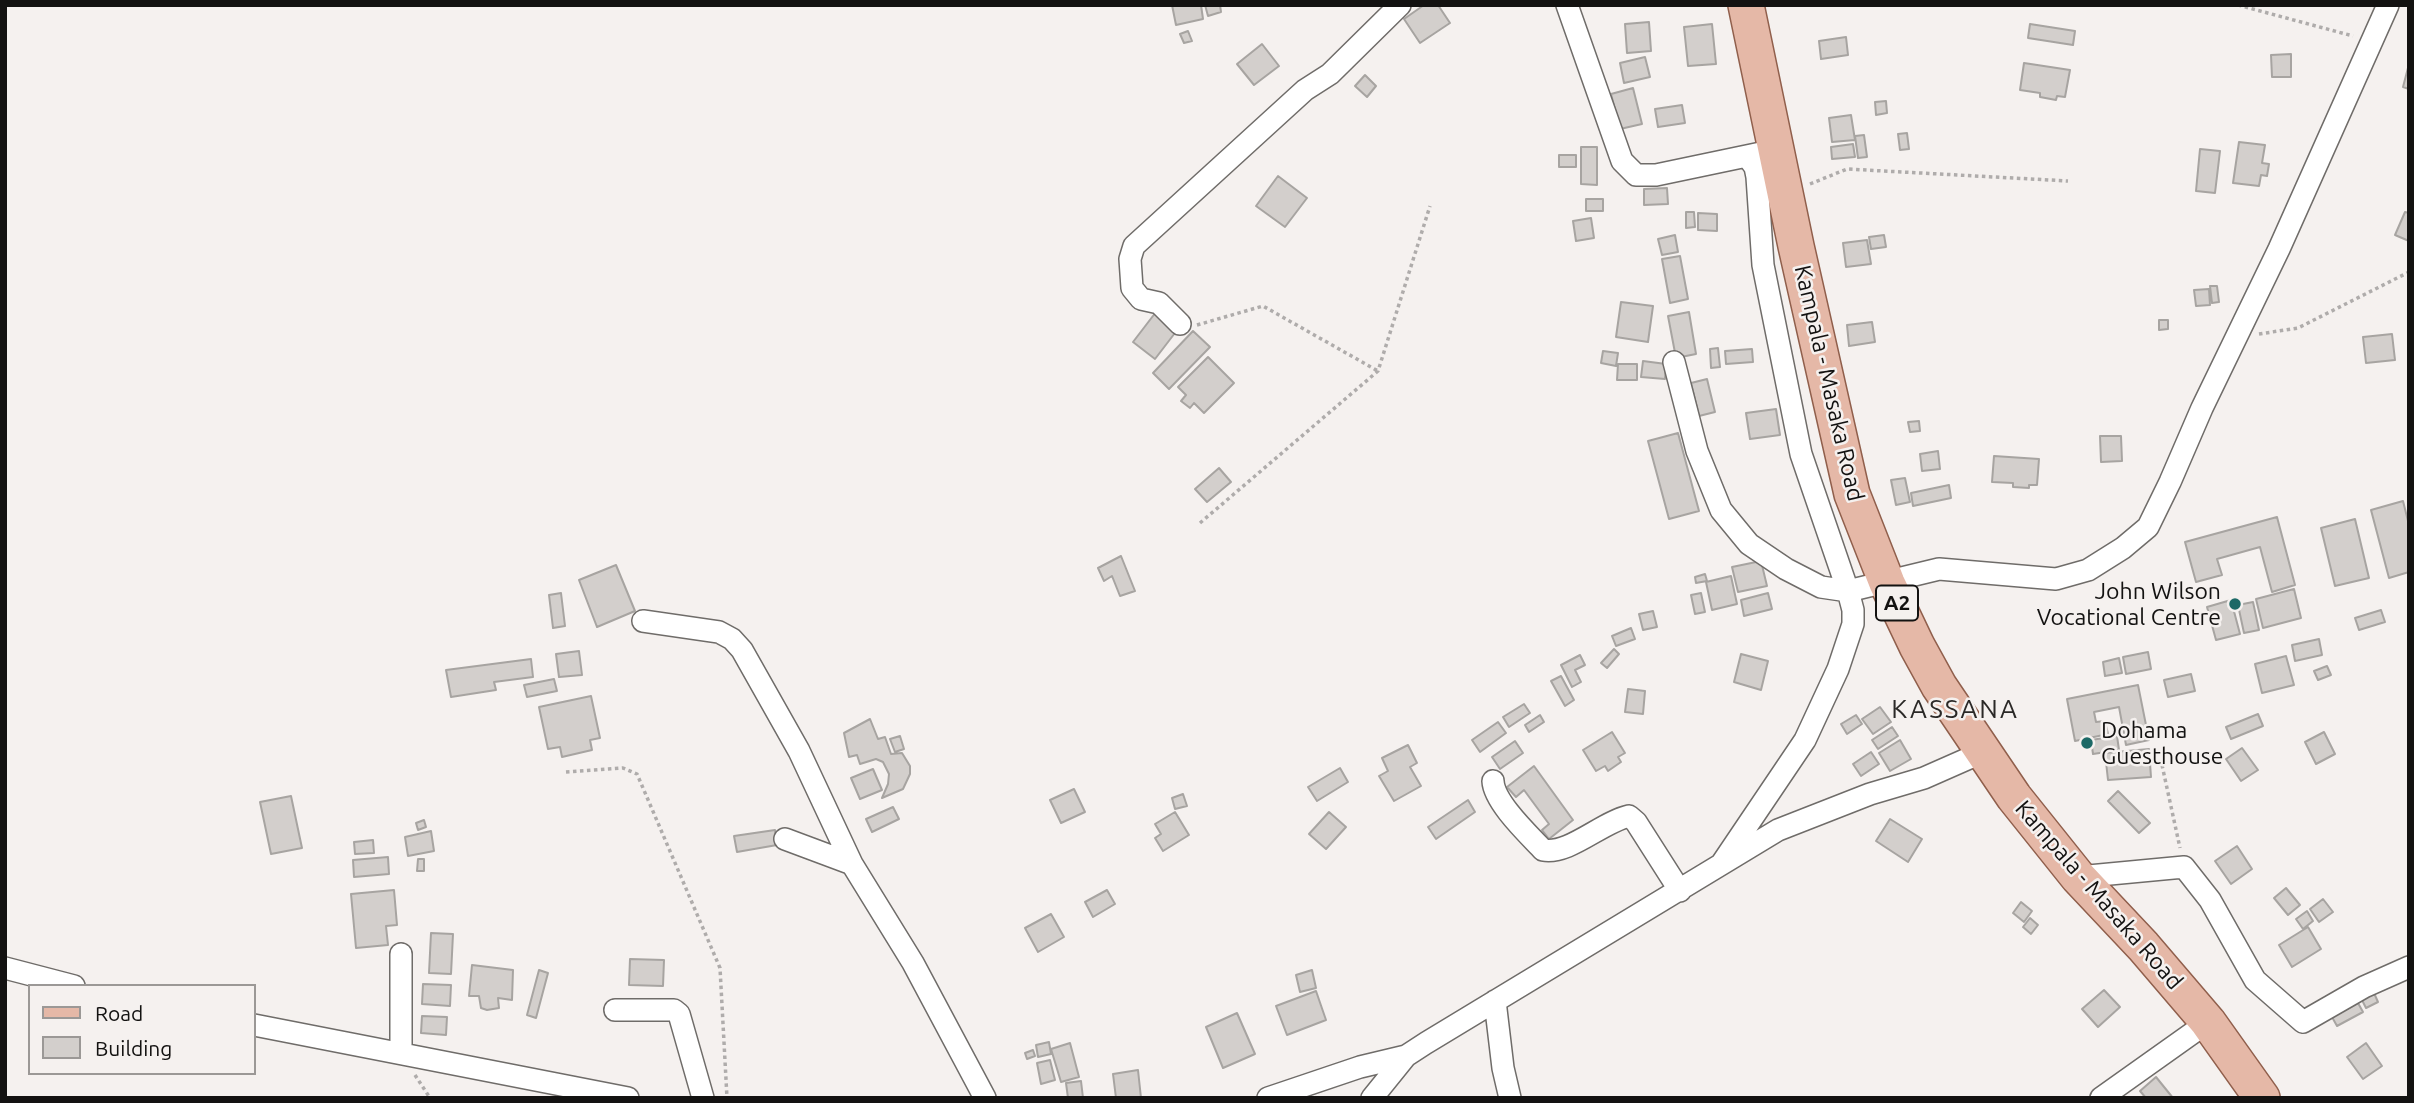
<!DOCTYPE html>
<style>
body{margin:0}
#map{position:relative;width:2414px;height:1103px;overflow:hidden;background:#f5f1ef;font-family:Ubuntu,sans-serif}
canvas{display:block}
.frame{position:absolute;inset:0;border:7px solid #131211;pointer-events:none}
.legend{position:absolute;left:28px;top:984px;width:228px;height:91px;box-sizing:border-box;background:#f5f1ef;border:2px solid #9b9896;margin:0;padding:9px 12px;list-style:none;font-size:21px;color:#131211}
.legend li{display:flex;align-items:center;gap:14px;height:35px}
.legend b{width:35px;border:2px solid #9b9896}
</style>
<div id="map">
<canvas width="2414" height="1103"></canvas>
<div class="frame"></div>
<ul class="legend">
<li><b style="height:9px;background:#e5b8a7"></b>Road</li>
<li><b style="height:19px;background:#d3cfcc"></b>Building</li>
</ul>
</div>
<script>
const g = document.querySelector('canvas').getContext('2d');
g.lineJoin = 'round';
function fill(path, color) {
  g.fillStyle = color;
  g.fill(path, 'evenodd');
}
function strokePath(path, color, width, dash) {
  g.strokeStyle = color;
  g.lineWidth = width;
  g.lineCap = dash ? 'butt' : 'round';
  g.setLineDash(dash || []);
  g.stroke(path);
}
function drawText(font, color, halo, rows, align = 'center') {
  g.font = font + ' Ubuntu,sans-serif';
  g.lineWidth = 5;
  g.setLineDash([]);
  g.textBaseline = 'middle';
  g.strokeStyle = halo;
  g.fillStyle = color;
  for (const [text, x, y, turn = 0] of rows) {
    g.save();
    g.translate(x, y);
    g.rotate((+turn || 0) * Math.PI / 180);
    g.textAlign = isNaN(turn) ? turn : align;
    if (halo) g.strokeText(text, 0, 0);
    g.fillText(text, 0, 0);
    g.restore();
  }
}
const building = new Path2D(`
 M1172,5H1201L1203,19L1176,25Z
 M1205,5H1220L1221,12L1208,16Z
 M1424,5H1438L1450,23L1420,43L1404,19Z
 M1649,22L1651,51L1627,53L1625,24Z
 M1712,24L1716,64L1688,66L1684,27Z
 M2030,24L2075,31L2073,45L2028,38Z
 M1188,31L1192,41L1184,43L1180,34Z
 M1846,37L1848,55L1821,59L1819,41Z
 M1262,44L1279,66L1254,85L1237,64Z
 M2291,54V77H2272L2271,55Z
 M1645,57L1650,77L1624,83L1620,63Z
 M2024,63L2070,70L2065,97L2057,96L2056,100L2040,97V93L2020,90Z
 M2409,64V89L2403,87Z
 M1365,75L1376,86L1367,97L1355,86Z
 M1633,88L1642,124L1620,129L1611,94Z
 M1886,101L1887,113L1876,115L1875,102Z
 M1682,105L1685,123L1658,127L1655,109Z
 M1851,115L1855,140L1832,142L1829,118Z
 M1907,133L1909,149L1900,150L1898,134Z
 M1864,135L1867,157L1858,158L1855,136Z
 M2239,142L2265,145L2262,163L2269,164L2267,176L2261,175L2259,186L2233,183Z
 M1853,144L1855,157L1832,159L1831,147Z
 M1581,147H1597V185L1581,184Z
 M2200,149L2220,151L2215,193L2196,191Z
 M1559,155H1576V167H1559Z
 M1278,176L1307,198L1285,227L1256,206Z
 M1667,188L1668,204L1644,205V189Z
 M1586,199H1603V211H1586Z
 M1686,212H1694L1695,227L1686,228Z
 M2405,212L2409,213V241L2395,235Z
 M1698,213L1717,214V231L1698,230Z
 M1591,218L1594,238L1576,241L1573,221Z
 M1675,235L1678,252L1662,255L1658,239Z
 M1884,235L1886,247L1871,249L1869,237Z
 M1867,240L1871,264L1846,267L1843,243Z
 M1680,256L1688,299L1670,303L1662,259Z
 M2210,286H2217L2219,302L2212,303Z
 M2209,289L2210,305L2196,306L2194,290Z
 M1621,302L1653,306L1648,342L1616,337Z
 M1156,312L1178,329L1155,359L1133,342Z
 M1689,312L1696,354L1676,358L1668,316Z
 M2159,320H2168V329L2159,330Z
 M1872,322L1875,342L1849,346L1847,325Z
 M1193,331L1210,347L1169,389L1153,373Z
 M2392,334L2395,360L2366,363L2363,337Z
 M1718,348L1720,367L1711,368L1710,349Z
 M1752,349L1753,362L1726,364L1725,351Z
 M1603,351L1618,353L1616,366L1601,363Z
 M1208,357L1234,383L1204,413L1194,403L1190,408L1181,401L1186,395L1178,387Z
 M1643,361L1666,364L1665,379L1641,377Z
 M1618,364H1637V380H1617Z
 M1707,379L1715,412L1699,416L1691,383Z
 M1776,409L1780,435L1750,439L1746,413Z
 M1919,421L1920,431L1910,432L1908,422Z
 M1678,433L1699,511L1669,519L1648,441Z
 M2100,436H2121L2122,461L2101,462Z
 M1938,451L1940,469L1922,471L1920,454Z
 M1994,456L2039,459L2037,485H2029V488L2013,487V483L1992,482Z
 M1219,468L1231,482L1207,502L1195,489Z
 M1905,478L1910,502L1896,505L1891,480Z
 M1949,485L1951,498L1913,506L1911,493Z
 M2403,501L2409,525V572L2389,578L2371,510Z
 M2277,517L2295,585L2272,592L2260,547L2217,559L2222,575L2196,582L2185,542Z
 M2355,519L2369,578L2335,586L2321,528Z
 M1121,556L1135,591L1120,596L1112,576L1104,581L1098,568Z
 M1761,561L1767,586L1738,592L1732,567Z
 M616,565L635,611L597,627L579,580Z
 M1705,574L1707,581L1696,583L1695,577Z
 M1731,576L1737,604L1712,610L1706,582Z
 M2294,589L2301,618L2263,628L2256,599Z
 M561,593L565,626L553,628L549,595Z
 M1701,593L1705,612L1695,614L1691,595Z
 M1768,593L1772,609L1744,616L1741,600Z
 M2231,600L2240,634L2216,640L2207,607Z
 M2253,602L2259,630L2244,633L2238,605Z
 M2381,610L2385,622L2359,630L2355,618Z
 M1653,611L1657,627L1643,630L1639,614Z
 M1631,628L1635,639L1616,646L1612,636Z
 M2319,639L2322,655L2295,661L2292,645Z
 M1614,649L1619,654L1607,668L1601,663Z
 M579,651L582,675L559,677L556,654Z
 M2148,652L2151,669L2126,674L2123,657Z
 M1741,654L1768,661L1761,690L1734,682Z
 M1580,655L1585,665L1575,670L1581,682L1572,687L1561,665Z
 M2286,656L2294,685L2262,693L2255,664Z
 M2119,658L2122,673L2105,676L2103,662Z
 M531,659L533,677L494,682L496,690L451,697L446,670Z
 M2327,666L2331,675L2318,680L2314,671Z
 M2191,674L2195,691L2168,697L2164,680Z
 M1561,676L1574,700L1565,706L1551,681Z
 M554,679L557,691L527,697L524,685Z
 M2138,685L2149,740L2126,745L2119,707L2094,712L2096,722L2105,721L2108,734L2075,741L2067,699Z
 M1628,689L1645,691L1643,714L1625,712Z
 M591,696L600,738L590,740L592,750L562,757L560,747L548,749L539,707Z
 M1524,704L1530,713L1509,727L1503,717Z
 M1880,707L1891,722L1873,734L1862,719Z
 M2258,714L2263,726L2231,739L2226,727Z
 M1540,715L1544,722L1529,732L1525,725Z
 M1856,715L1862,724L1847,734L1841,724Z
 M870,719L878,739L885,737L891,754L902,753L910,766V774L903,789L882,798L888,784L889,774L883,762L876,759L860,764L857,755L849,757L844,733Z
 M1498,722L1506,733L1480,752L1472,740Z
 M1892,727L1898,736L1878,749L1872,740Z
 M1612,732L1625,753L1618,757L1621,762L1608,771L1605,766L1596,771L1583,750Z
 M2324,732L2335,754L2316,764L2305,742Z
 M900,736L904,749L895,752L890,739Z
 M2117,736L2119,750L2093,754L2091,740Z
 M1900,740L1911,759L1890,771L1879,753Z
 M1515,741L1523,753L1500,769L1492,757Z
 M1408,745L1417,763L1410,767L1421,786L1394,801L1379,776L1388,771L1382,758Z
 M2242,748L2258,770L2241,781L2226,759Z
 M2149,749L2151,777L2108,780L2105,753Z
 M1871,752L1879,764L1861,776L1853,764Z
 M1534,766L1573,820L1549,839L1542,830L1549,824L1524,790L1516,797L1507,787Z
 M1340,768L1348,782L1317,801L1308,787Z
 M873,769L882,790L860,799L851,778Z
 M1074,789L1085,812L1061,823L1050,800Z
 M2118,791L2150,823L2139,833L2108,801Z
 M1183,794L1187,806L1175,809L1172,798Z
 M291,796L302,848L271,854L260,802Z
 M1468,800L1475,812L1436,839L1428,827Z
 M893,807L899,819L872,832L866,819Z
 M1175,812L1189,835L1163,851L1155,838L1161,834L1155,824Z
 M1329,812L1346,827L1326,849L1309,834Z
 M1890,819L1922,839L1908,862L1876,841Z
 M424,820L426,827L418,830L416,823Z
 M775,830L777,845L737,852L734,836Z
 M431,831L434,851L408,856L405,837Z
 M373,840L374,853L355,854L354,842Z
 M2237,846L2252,869L2231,884L2215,861Z
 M388,857L389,874L354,877L353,860Z
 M418,859H424V871H417Z
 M2286,888L2300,905L2288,915L2274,898Z
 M394,890L397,925L386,926L388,945L356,948L351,894Z
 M1107,890L1115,904L1093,917L1085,902Z
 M2323,899L2333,912L2319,922L2310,909Z
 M2021,902L2032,911L2024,922L2013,913Z
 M2307,911L2313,921L2303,929L2296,919Z
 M1051,914L1064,937L1038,952L1025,928Z
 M2030,918L2038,925L2031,934L2023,927Z
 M2308,927L2321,949L2292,967L2279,945Z
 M431,933L453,934L451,974L429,973Z
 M630,959L664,960L663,986L629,985Z
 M472,965L513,970L512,1000L498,998L499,1008L487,1010L481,1008L479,996H469Z
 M539,970L548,973L536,1018L527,1015Z
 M1312,970L1316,988L1300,992L1296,975Z
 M423,984L451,985L450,1006L422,1004Z
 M2104,990L2120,1007L2098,1027L2082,1009Z
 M1316,991L1326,1020L1287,1035L1276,1006Z
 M2374,993L2378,1002L2366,1008L2362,1000Z
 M2358,1003L2363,1012L2337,1026L2332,1017Z
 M1237,1013L1255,1054L1223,1068L1206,1027Z
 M422,1016L447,1017L446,1035L421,1033Z
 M1049,1042L1051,1054L1038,1057L1036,1045Z
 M1070,1043L1079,1077L1061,1082L1051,1049Z
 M2366,1043L2382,1066L2363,1079L2347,1057Z
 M1033,1050L1035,1056L1027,1059L1025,1053Z
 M1050,1060L1055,1080L1041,1084L1037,1063Z
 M1138,1070L1141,1098H1116L1113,1074Z
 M2156,1077L2173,1098H2146L2140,1091Z
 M1081,1081L1083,1098H1068L1066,1083Z`);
fill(building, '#d3cfcc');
strokePath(building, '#a7a4a1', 2);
const minor = new Path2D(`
 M1567,5L1622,161L1636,175H1656L1761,153
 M1180,324L1159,303L1141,299L1132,288L1130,259L1134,246L1305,90L1330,74L1400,5
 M1674,362L1697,451L1721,510L1749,544L1786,569L1821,587L1848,591L1939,569L2056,579L2088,570L2123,548L2148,527L2170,482L2202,408L2279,249L2388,5
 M643,621L719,632L732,639L742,650L799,751L852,864L913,963L985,1098
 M1493,781C1494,802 1528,834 1543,850C1569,855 1602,822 1629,816L1636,822L1680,891
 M785,839L852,864
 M1722,863L1805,740L1838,669L1853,624V610L1848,591L1801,454L1763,265L1757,177L1755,167L1747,156
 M2078,877L2184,867L2210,900L2255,980L2303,1022L2364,987L2409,967
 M5,968L74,986
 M1495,1001L1503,1068L1510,1098
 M615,1010H674L679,1014L703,1098
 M254,1025L628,1098
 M401,1053V954
 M1268,1098L1360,1067L1406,1056
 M1372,1098L1406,1056L1426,1043L1778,830L1870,794L1924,778L1983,752
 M2101,1098L2208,1022`);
const primary = new Path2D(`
 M1746,5L1796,246L1852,494L1887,583L1917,646L1939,686L2014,797L2078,877L2143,946L2208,1022L2262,1098`);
strokePath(minor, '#6f6c69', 24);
strokePath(primary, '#905f4c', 38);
strokePath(new Path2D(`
 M2238,5L2353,36
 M1810,184L1847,169L2068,181
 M1197,325L1263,306L1378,371
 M2259,334L2298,328L2409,272
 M1200,523L1378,371L1430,206
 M2162,765L2180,848
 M566,772L623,768L637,774L720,968L727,1098
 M415,1075L430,1098`), '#afacab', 3.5, [3.5, 3.5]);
strokePath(minor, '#fff', 21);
strokePath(primary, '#e5b8a7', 35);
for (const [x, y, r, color] of [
 [2235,604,7,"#1c6966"],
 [2087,743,7,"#1c6966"]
]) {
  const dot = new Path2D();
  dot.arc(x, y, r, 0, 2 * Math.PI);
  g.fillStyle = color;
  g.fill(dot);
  strokePath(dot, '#f5f1ef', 2.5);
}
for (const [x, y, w] of [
 [1897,603,42]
]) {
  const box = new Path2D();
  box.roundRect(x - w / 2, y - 17.5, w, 35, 5);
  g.fillStyle = '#f5f1ef';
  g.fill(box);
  strokePath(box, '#131211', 2);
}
drawText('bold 21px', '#131211', null, [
 ["A2",1897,603]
]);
drawText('23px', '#131211', '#f5f1ef', [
 ["Kampala - Masaka Road",1829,383,77],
 ["Kampala - Masaka Road",2099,895,49]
]);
drawText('23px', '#131211', '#f5f1ef', [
 ["John Wilson",2221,591],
 ["Vocational Centre",2221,617],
 ["Dohama",2101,730,"left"],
 ["Guesthouse",2101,756,"left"]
], 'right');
g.letterSpacing = '2px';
drawText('26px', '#2b2927', '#f5f1ef', [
 ["KASSANA",1955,709]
]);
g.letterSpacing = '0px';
</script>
